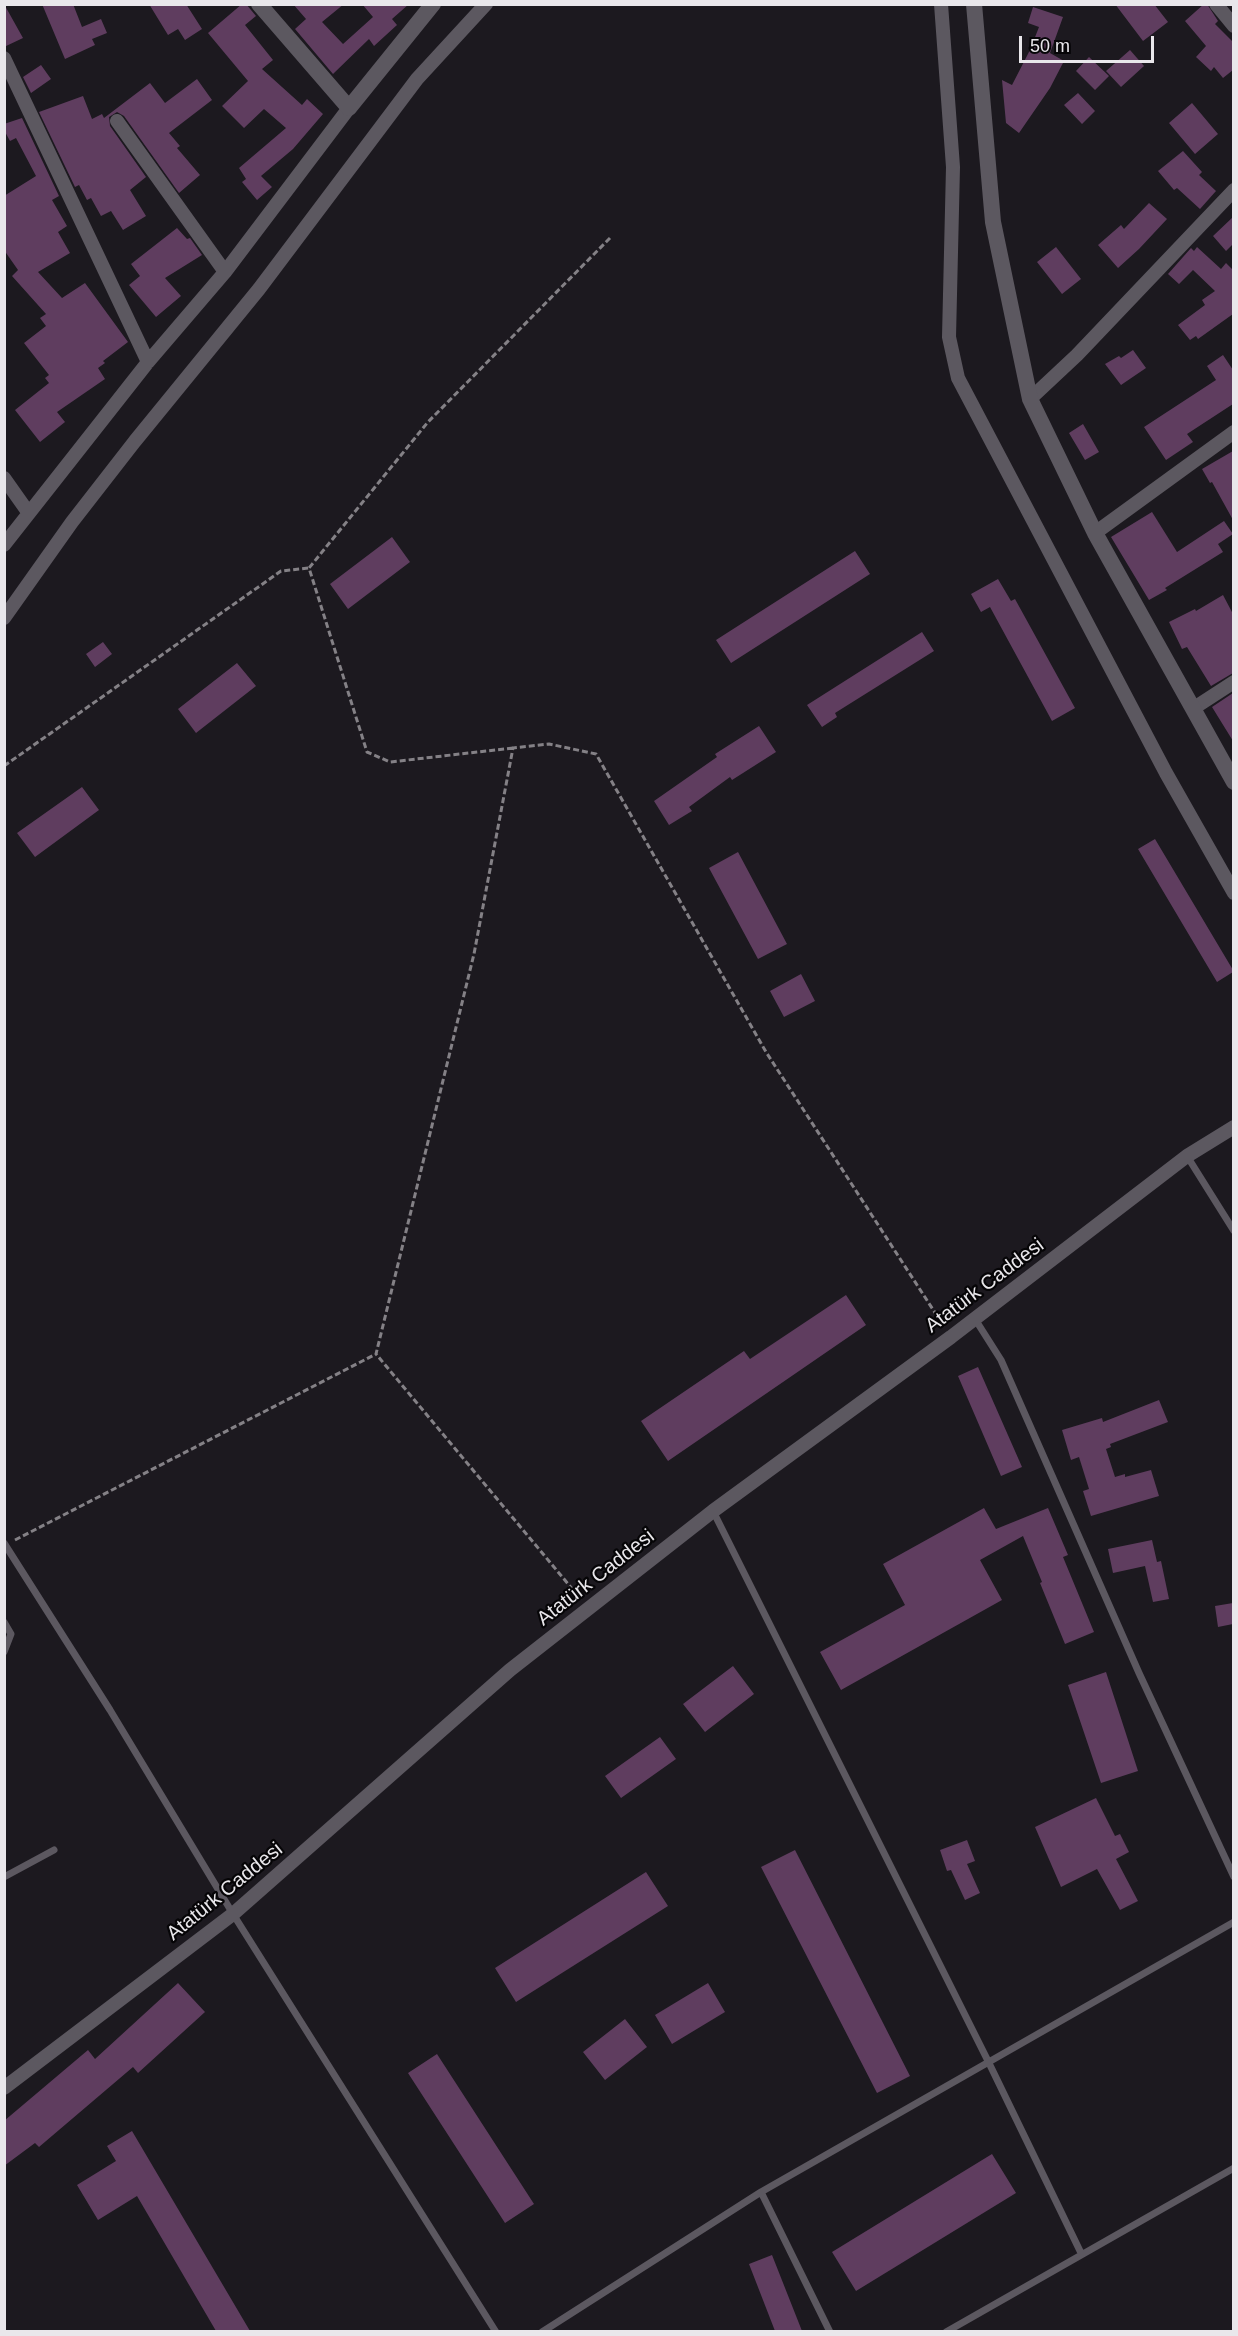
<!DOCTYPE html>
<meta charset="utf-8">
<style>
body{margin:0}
#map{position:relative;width:1238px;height:2336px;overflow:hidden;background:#1c191f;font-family:Arial,sans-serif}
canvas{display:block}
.frame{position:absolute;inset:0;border:6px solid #e9e7eb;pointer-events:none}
.scale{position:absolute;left:1019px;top:36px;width:135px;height:27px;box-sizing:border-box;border:3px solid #e9e7eb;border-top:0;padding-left:8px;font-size:18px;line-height:21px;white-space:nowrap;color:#e9e7eb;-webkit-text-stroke:4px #060507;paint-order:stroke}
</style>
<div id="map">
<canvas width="1238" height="2336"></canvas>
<div class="frame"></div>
<div class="scale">50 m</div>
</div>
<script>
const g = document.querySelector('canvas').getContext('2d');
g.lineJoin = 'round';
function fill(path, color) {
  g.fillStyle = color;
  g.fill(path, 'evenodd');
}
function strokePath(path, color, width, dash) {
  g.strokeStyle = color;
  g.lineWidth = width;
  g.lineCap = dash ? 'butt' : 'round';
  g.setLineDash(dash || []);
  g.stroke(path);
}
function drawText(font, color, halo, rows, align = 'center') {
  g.font = font + ' Arial,sans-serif';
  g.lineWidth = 4.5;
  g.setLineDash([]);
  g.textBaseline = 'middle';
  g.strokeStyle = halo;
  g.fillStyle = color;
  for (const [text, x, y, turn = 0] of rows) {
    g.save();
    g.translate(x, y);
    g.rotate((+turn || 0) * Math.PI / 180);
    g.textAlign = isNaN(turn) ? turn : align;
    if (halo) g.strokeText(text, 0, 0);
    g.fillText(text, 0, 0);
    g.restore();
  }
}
fill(new Path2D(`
 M4,4L23,38L4,47Z
 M42,4H73L82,27L101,19L107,33L92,39L95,45L65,59Z
 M149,4H186L202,29L185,40L178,29L168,35Z
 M242,4H246L256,16L245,25L273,60L262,69L302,105L307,99L323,114L293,149L261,176L272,187L257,200L242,182L246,179L239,168L286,128L264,109L244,128L222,106L248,81L208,33Z
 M293,4H344L322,22L343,44L373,17L362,4H409L392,19L397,25L374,46L369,39L333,74L295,29L306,19Z
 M1115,4H1154L1168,22L1143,41Z
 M1204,4H1207L1218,21L1215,24L1233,42V70L1223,78L1214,67L1211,71L1196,57L1206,46L1185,21Z
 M1033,7L1063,17L1050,53L1064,61L1050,88L1019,133L1006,123L1002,80L1012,85L1030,50L1039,27L1028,23Z
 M1130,50L1144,66L1121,87L1106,71Z
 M1089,57L1109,76L1095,90L1076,71Z
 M41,65L51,79L31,93L23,77Z
 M197,79L212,100L169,133L180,146L177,148L200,175L179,193L124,116L117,112L109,117L110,126L146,177L130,190L146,216L123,230L111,211L101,216L91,198L87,200L79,185L75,187L39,112L83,96L92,119L102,114L104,118L150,83L165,103Z
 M1078,93L1095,111L1082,124L1064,105Z
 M1192,103L1218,134L1195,154L1169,123Z
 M22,118L59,196L52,200L67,226L58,232L70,253L38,272L62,298L85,283L128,342L103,361L105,363L98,368L105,379L57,412L65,422L40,442L15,410L49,383L45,378L49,375L24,343L46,326L40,318L46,314L12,276L18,270L4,250V196L36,176L16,138L10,141L4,130V124Z
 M1183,151L1202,172L1199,175L1216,191L1200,209L1177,188L1174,190L1158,171Z
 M1149,203L1167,219L1139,249L1118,268L1098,245L1121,225L1124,229Z
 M1233,217V244L1226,251L1213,236Z
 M177,228L187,239L190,238L202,255L165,278L181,296L156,317L129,285L140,276L131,264Z
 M1056,247L1081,279L1062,294L1037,262Z
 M1197,247L1221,269L1226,263L1233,270V314L1198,339L1196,336L1190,340L1178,325L1205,305L1202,300L1215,291L1193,270L1179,284L1168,274L1191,248L1194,251Z
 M1133,350L1146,368L1121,385L1105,364L1119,356L1121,358Z
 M1223,355L1233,370V404L1187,434L1193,442L1166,460L1144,427L1216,380L1207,366Z
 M1083,424L1099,452L1085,460L1069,433Z
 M1233,451V520L1212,482L1210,483L1202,469Z
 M1152,512L1177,552L1224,521L1233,534L1218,544L1223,552L1165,588L1167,590L1149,600L1111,537Z
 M392,537L410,562L348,609L330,584Z
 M855,551L870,574L731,663L716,640Z
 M998,579L1011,601L1015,599L1075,708L1052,721L990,607L981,612L971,594Z
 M1223,595L1233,614V673L1211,686L1187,647L1182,649L1169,622L1195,609L1196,611Z
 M922,632L934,651L835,713L837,717L822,727L807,705Z
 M103,642L112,654L95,667L86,654Z
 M237,663L256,686L196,733L178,709Z
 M1233,693V741L1212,707Z
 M759,726L776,752L732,780L730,777L689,807L692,811L669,825L654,801L717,757L715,754Z
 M82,787L99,810L35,857L17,833Z
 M1155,839L1233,970V972L1217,982L1138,849Z
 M738,852L787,944L758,959L709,868Z
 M801,974L815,1001L784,1017L770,991Z
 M846,1295L866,1325L668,1461L641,1421L744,1351L750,1359Z
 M978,1367L1022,1467L1001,1476L958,1376Z
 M1159,1400L1168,1422L1110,1444L1111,1447L1106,1449L1115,1477L1125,1474V1477L1151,1470L1159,1496L1091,1516L1083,1491L1089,1489L1079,1457L1071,1460L1062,1430L1102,1418L1103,1422Z
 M984,1508L996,1529L1048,1508L1068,1555L1063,1557L1094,1632L1065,1644L1040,1583L1042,1582L1023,1536L980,1560L1002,1600L841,1690L820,1652L905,1605L883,1564Z
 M1152,1540L1157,1562L1161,1561L1169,1599L1153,1602L1145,1566L1113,1573L1108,1549Z
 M1233,1603V1624L1218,1627L1215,1606Z
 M733,1666L754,1694L705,1732L683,1704Z
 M1106,1672L1138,1771L1101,1783L1068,1685Z
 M660,1737L676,1759L621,1798L605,1776Z
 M1096,1798L1115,1836L1120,1834L1129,1852L1116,1859L1138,1901L1120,1910L1097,1869L1061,1887L1035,1827Z
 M967,1840L975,1861L967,1864L980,1893L965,1900L951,1870L947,1871L940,1850Z
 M795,1850L910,2076L877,2093L761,1867Z
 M646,1872L668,1906L516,2002L495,1968Z
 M178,1983L205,2012L138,2073L133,2067L39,2147L35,2143L4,2166V2121L88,2050L95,2059Z
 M708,1983L725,2012L672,2044L655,2015Z
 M625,2019L647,2047L605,2080L583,2052Z
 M437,2054L534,2204L505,2223L408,2073Z
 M132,2131L250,2331H216L137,2196L98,2220L77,2185L116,2161L107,2146Z
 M992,2154L1016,2193L856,2291L832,2252Z
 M772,2255L802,2331H775L749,2264Z`), '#5f3d5f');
strokePath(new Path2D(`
 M513,748L390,762L367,752L309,568L428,422L610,238
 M4,766L281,571L309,568
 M15,1540L376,1354
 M579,1597L376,1354L474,954L513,748L549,744L596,754L766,1052L943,1325`), '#848186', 3, [6, 3]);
strokePath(new Path2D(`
 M1187,1156L1234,1231
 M975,1319L1001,1360L1139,1673L1234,1877
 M713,1511L989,2063L1081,2253
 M4,1543L110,1710L233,1914L496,2332
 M4,1622L11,1634L4,1652
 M4,1877L54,1850
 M761,2192L830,2332
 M542,2332L761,2192L1234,1922
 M946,2332L1234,2168`), '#5c5860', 7);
strokePath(new Path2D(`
 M941,4L953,167L949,337L958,378L1166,773L1234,893
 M1216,4L1234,26
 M4,58L148,362
 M117,121L225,272
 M1030,399L1077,355L1234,190
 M4,478L28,512
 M1095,533L1234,432
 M4,545L148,362L225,272L349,108
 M4,618L72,522L135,441L259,289L417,79L486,4
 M1194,708L1234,682
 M4,2088L233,1914L510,1670L713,1511L951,1337L1187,1156L1234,1127`), '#5c5860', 14);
strokePath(new Path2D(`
 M259,4L349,108L433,4
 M974,4L993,222L1030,399L1095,533L1234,782`), '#5c5860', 16);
drawText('20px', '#e9e7eb', '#060507', [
 ["Atatürk Caddesi",985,1286,-37],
 ["Atatürk Caddesi",596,1578,-38],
 ["Atatürk Caddesi",225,1892,-39]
]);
</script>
